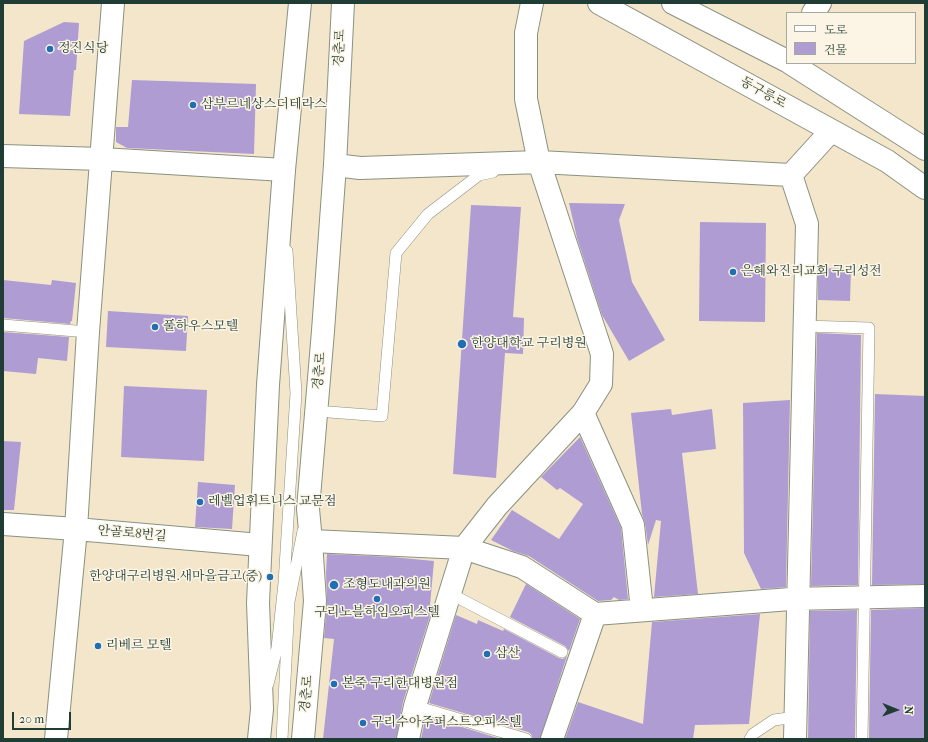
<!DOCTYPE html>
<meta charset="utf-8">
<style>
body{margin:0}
#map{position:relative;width:928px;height:742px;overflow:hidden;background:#f3e6cb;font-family:"IM FELL French Canon","Noto Serif KR",serif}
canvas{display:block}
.frame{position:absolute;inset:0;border:4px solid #1f3d34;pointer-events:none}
.legend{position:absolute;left:786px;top:12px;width:130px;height:52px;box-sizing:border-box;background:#fcf5e5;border:1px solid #a4ab9e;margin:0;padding:5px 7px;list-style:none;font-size:12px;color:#1f3d34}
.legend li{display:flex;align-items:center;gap:8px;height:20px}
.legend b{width:20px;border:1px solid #a4ab9e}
.north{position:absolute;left:876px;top:690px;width:40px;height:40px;-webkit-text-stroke:3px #fcf5e5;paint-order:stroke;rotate:91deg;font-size:11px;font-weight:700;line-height:16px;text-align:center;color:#1f3d34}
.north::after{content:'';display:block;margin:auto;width:14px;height:18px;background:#1f3d34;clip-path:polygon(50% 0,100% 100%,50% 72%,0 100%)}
.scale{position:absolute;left:12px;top:712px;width:59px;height:18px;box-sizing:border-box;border:2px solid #1f3d34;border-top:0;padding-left:5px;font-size:12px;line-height:14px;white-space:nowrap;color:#1f3d34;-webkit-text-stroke:3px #fcf5e5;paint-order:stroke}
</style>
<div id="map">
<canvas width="928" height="742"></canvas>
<div class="frame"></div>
<ul class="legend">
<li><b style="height:5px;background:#fff"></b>도로</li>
<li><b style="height:11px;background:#af9cd3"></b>건물</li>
</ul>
<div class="north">N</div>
<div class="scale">20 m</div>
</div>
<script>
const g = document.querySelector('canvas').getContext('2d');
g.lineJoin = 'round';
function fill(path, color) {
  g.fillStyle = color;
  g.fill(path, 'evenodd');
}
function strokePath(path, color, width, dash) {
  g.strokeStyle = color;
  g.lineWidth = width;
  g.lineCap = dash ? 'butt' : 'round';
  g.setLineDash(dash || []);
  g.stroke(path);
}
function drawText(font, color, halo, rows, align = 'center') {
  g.font = font + ' "IM FELL French Canon","Noto Serif KR",serif';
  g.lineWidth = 3;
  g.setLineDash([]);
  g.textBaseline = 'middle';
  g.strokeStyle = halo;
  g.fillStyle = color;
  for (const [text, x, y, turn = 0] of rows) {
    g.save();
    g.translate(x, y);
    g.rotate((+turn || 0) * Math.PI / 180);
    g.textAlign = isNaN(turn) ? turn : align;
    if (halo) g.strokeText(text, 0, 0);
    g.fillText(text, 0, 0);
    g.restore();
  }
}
fill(new Path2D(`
 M64,22L79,23L76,70H74L70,116L19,114L24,41Z
 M132,80L256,84L254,154L127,148L116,142V127H128Z
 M569,203L625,204L619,220L632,282L665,340L629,361L602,315L577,238Z
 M471,205L521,207L513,317L524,318L523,354L505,353L496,478L453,474Z
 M700,222L766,223L765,322L699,321Z
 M818,268L851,269L850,301L818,300Z
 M3,280L51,285L52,280L76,283L72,321H71L70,324L3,318Z
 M108,311L188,316L186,351L106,347Z
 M3,332L69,337L67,361L38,358L36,374L3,371Z
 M817,333L861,335L858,585L811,586Z
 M124,386L207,390L204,461L121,457Z
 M875,394L925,396L924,446H925V584L872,585Z
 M790,400L786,587L761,589L744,553L743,403Z
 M671,409L672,415L712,409L716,449L682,453L698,594L654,597L661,521L656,520L648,545L645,523L642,514L631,413Z
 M580,437L621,528L628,599L619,600L614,597L611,600L598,601L529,556L513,551L491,540L512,510L559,539L583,504L560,488L557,490L541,477Z
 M3,441L21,442L14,510H3Z
 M198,482L235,485L232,529L195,527Z
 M327,554L392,557L434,561L430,605L433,606L403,702L396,739H323L334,639L324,638L327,602L326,573Z
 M526,584L580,619L569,651L565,646L510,617Z
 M925,608V739H869L871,610Z
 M857,610L855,739H808L810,611Z
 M760,614L749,724L695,725L693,739H565L578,702L643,724L652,622Z
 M456,615L477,624L478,620L503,631L504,629L559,658L563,659L567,656L540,739H533L531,734L528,732L429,703Z
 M426,716L501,739H421Z`), '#af9cd3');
const service = new Path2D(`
 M3,325L88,332
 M804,326L869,328L862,739
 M329,412L382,416L396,253L428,214L479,175L493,172
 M449,593L562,652
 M268,684L277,648L284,583L296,393L287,251
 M415,706L526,739
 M282,739L289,602L303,531
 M750,739L753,734L774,720L796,717`);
const minor = new Path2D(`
 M813,13L820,3
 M3,156L102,159L284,170
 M335,165L360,168L539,162L791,175L831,131
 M791,175L807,224L795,739
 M583,413L633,525L642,610
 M3,524L76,529L260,545
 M311,541L464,548L522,567L595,614L791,599L925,596
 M56,739L76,529L88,332L113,3
 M408,739L415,706L464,548L497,506L583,413L601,384L602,354L539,162L526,99V33L532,3
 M552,739L595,614`);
const primary = new Path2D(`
 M599,3L887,161L925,188
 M673,3L787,61
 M790,63L925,149
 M259,739L262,709L258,603L268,385L284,170L300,3
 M303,739L315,601L311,541L308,509L323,331L335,165L343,3`);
strokePath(service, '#899280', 12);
strokePath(minor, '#899280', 24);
strokePath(primary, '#899280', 24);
strokePath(service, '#fff', 11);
strokePath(minor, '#fff', 22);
strokePath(primary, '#fff', 22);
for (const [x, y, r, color] of [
 [50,49,4,"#1f6fb2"],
 [193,105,4,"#1f6fb2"],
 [733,272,4,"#1f6fb2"],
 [155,327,4,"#1f6fb2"],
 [462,344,5,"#1f6fb2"],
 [200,502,4,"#1f6fb2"],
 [270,577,4,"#1f6fb2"],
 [334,585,5,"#1f6fb2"],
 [377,599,4,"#1f6fb2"],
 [98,646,4,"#1f6fb2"],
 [487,654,4,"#1f6fb2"],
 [334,684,4,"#1f6fb2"],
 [363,723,4,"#1f6fb2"]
]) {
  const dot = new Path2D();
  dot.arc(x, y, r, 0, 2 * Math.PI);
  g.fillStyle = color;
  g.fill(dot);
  strokePath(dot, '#fcf5e5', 1.5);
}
drawText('13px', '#1f3d34', '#fcf5e5', [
 ["경춘로",340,48,-87],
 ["동구릉로",763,93,29],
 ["경춘로",320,371,-85],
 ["안골로8번길",132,534,5],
 ["경춘로",307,694,-85]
]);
drawText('13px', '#1f3d34', '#fcf5e5', [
 ["정진식당",58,49],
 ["삼부르네상스더테라스",201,105],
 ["은혜와진리교회 구리성전",741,272],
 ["풀하우스모텔",163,327],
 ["한양대학교 구리병원",471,344],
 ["레벨업휘트니스 교문점",208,502],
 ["한양대구리병원.새마을금고(중)",262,577,"right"],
 ["조형도내과의원",343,585],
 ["구리노블하임오피스텔",377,613,"center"],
 ["리베르 모텔",106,646],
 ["삼산",495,654],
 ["본죽 구리한대병원점",342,684],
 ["구리수아주퍼스트오피스텔",371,723]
], 'left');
</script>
